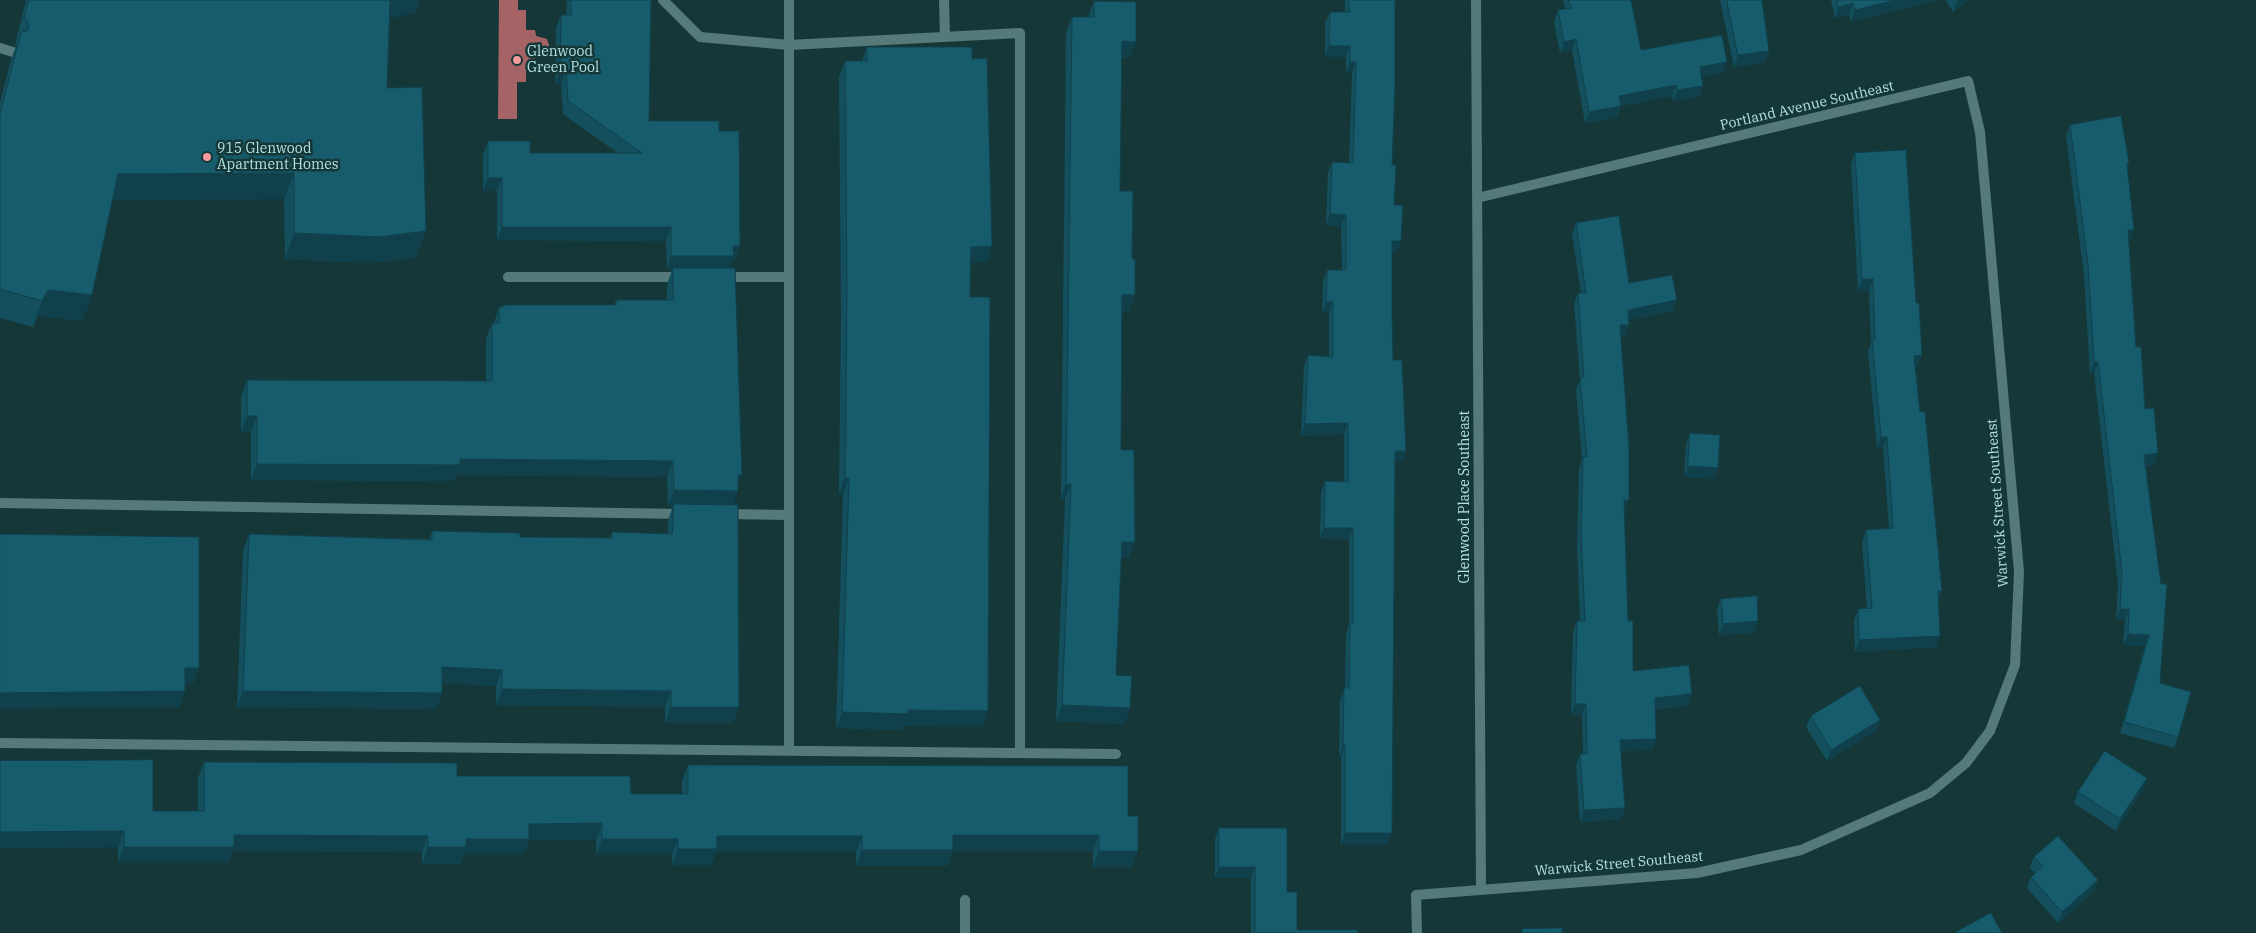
<!DOCTYPE html>
<style>
body{margin:0}
canvas{display:block;background:#163738}
</style>
<canvas width="2256" height="933"></canvas>
<script>
const g = document.querySelector('canvas').getContext('2d');
g.lineJoin = 'round';
function fill(path, color) {
  g.fillStyle = color;
  g.fill(path, 'evenodd');
}
function strokePath(path, color, width, dash) {
  g.strokeStyle = color;
  g.lineWidth = width;
  g.lineCap = dash ? 'butt' : 'round';
  g.setLineDash(dash || []);
  g.stroke(path);
}
function drawText(font, color, halo, rows, align = 'center') {
  g.font = font + ' "IBM Plex Serif",serif';
  g.lineWidth = 5;
  g.setLineDash([]);
  g.textBaseline = 'middle';
  g.strokeStyle = halo;
  g.fillStyle = color;
  for (const [text, x, y, turn = 0] of rows) {
    g.save();
    g.translate(x, y);
    g.rotate((+turn || 0) * Math.PI / 180);
    g.textAlign = isNaN(turn) ? turn : align;
    if (halo) g.strokeText(text, 0, 0);
    g.fillText(text, 0, 0);
    g.restore();
  }
}
fill(new Path2D(`
 M499,0H518V10H526V30H535L536,36L547,39L550,48L546,55L536,57V63H526V82H517V119H498Z`), '#a66366');
strokePath(new Path2D(`
 M663,0L700,37L789,45L1020,33V753
 M944,0L945,37
 M789,4V751
 M0,48L13,52
 M508,277H683
 M722,277H789
 M0,503L683,514
 M725,514L789,515
 M0,743L1116,754`), '#567979', 10);
strokePath(new Path2D(`
 M1476,0L1481,890
 M789,4V0
 M965,900V933
 M1417,933L1416,895L1697,873L1801,850L1930,793L1966,763L1990,731L2015,665L2019,572L1980,132L1968,81L1477,198`), '#567979', 10);
fill(new Path2D(`
 M26,0H420L416,12L390,18L387,88L416,258L368,263L285,259L284,199L112,200L92,295L82,321L38,316L33,327L0,318V103L11,59L16,46L15,45Z
 M567,0H651L649,121L719,131L740,246L735,259H733L729,268L738,484L733,505L739,707L733,723H665V707L496,705V686L442,683V693L436,709L237,707L243,551L249,534L429,539L432,531L520,537L610,538L612,532L668,534V520L673,506H668L667,477L456,475L454,481L251,480V432H241V397L247,380L486,381V339L492,323H494L499,307H502L504,305H614L616,300H667V284L672,270H667L666,241L497,240V191H483V155L488,141L530,153H618L563,114L561,84H555L556,28L561,15H566Z
 M1345,0H1395L1392,165L1396,252H1392V316L1393,360L1402,462H1395L1387,845H1341V756H1339L1340,700L1345,688L1346,634L1349,624V539H1320L1321,493L1325,481L1344,482V434L1301,436L1304,366L1308,355L1329,356V313H1322L1323,281L1327,270H1342L1341,226L1326,225L1328,173L1332,162L1349,163L1352,73H1346V57H1325V23L1330,12H1345Z
 M1563,0H1631L1641,50L1723,73L1701,77L1703,86L1699,97L1673,101L1672,96L1621,106L1617,118L1585,123L1572,50L1560,53L1554,22L1558,10L1565,9Z
 M1720,0H1762L1769,51L1765,62L1734,67Z
 M1831,0H1940L1851,21L1849,14L1835,18Z
 M1946,0H1969L1953,12Z
 M1094,1L1130,58H1121L1120,191L1132,259L1135,295L1129,311H1122L1121,450L1129,558H1121L1116,675L1125,724L1056,721L1065,500H1061L1066,33L1072,17H1088Z
 M867,47L972,59L992,246L987,262H971L970,297L988,711L982,727L903,726L902,730L836,728L843,494H839L841,310L839,77L845,61H862Z
 M2070,125L2129,162L2127,168L2130,241H2129L2136,347L2145,409L2158,453L2154,465L2146,466L2160,683L2178,737L2174,748L2120,733L2145,646L2123,645L2125,620H2116L2118,584L2094,373L2090,374L2084,275L2066,136Z
 M1855,153L1916,303L1922,355L1917,366L1915,367L1920,412L1942,591L1938,600L1936,647L1855,652L1854,620L1858,609H1867L1862,542L1866,530L1889,528L1883,448H1877L1868,351L1871,344L1869,290L1858,291L1851,164Z
 M1576,223L1629,283L1673,311L1629,320L1625,336H1621L1629,500L1624,511L1628,621L1633,671L1688,706L1656,709V739L1652,750L1620,751L1621,819L1580,822L1576,765L1580,754H1583L1582,715H1571L1573,632L1577,621H1580L1577,546L1579,469L1582,459L1576,389L1580,380L1574,304L1578,293H1581L1572,234Z
 M1690,433L1714,479L1684,477L1686,445Z
 M1721,599L1758,621L1754,633L1719,635L1717,610Z
 M1811,716L1876,731L1827,761L1806,727Z
 M0,761L153,811H198V778L204,762L457,776L631,794H682V781L688,765L1128,816L1138,851L1132,867H1093V851H953L947,866H856V852H716L711,865H672V855H596V840H529L523,855H464L460,864H422V852L232,851L228,863H118V847L0,848Z
 M2147,778L2143,789L2116,831L2074,803L2078,792Z
 M1219,828L1287,892L1297,930L1358,933H1251V878H1215V839Z
 M2034,857L2094,891L2058,923L2027,888L2031,877L2035,873L2030,868Z`), '#144f5d');
fill(new Path2D(`
 M389,0H420L416,12L381,21Z
 M1896,0H1940L1851,21L1855,10Z
 M1957,0H1969L1953,12Z
 M1853,3L1849,14L1835,18L1839,7Z
 M1576,39L1572,50L1560,53L1564,42Z
 M1122,41L1136,42L1130,58L1116,57Z
 M1329,46H1350L1346,57H1325Z
 M1769,51L1765,62L1734,67L1738,55Z
 M1350,62H1356L1352,73H1346Z
 M1727,62L1723,73L1696,78L1700,67Z
 M560,70H566L561,84H555Z
 M1676,85L1672,96L1621,106L1617,118L1585,123L1589,112L1619,96Z
 M1703,86L1699,97L1673,101L1677,90Z
 M294,173L284,199L108,200L118,174Z
 M488,178H502L497,191H483Z
 M1330,214L1346,215L1341,226L1326,225Z
 M502,227H671L666,241L497,240Z
 M2128,230H2134L2130,241L2124,242Z
 M426,231L416,258L368,263L285,259L294,233Z
 M1392,241H1401L1396,252H1388Z
 M733,246H740L735,259H733L729,270L673,268L672,270H667L671,256Z
 M992,246L987,262L965,263L971,247Z
 M1862,279H1873L1869,290L1858,291Z
 M48,290L92,295L82,321L38,316L33,327L42,301Z
 M1122,295H1135L1129,311H1117Z
 M1677,300L1673,311L1624,321L1628,310Z
 M1326,302H1333L1329,313H1322Z
 M1620,325H1629L1625,336H1616Z
 M1922,355L1917,366L1910,367L1914,356Z
 M2094,362H2098L2094,373L2090,374Z
 M247,416H257L251,432H241Z
 M1348,423L1344,434L1301,436L1305,424Z
 M1881,437H1887L1883,448H1877Z
 M1395,451H1406L1402,462H1391Z
 M2158,453L2154,465L2140,466L2144,455Z
 M460,459L673,461L667,477L456,475L454,481L251,480L257,464Z
 M1688,466L1718,468L1714,479L1684,477Z
 M738,475H742L736,491H738L733,507L674,504L673,506H668L674,490Z
 M845,478H849L843,494H839Z
 M1066,484H1071L1065,500H1061Z
 M1624,500H1629L1625,511H1620Z
 M1324,528H1353L1349,539H1320Z
 M1122,542H1135L1129,558H1116Z
 M1938,591H1942L1937,602Z
 M2120,609H2129L2125,620H2116Z
 M1758,621L1754,633L1719,635L1723,624Z
 M2128,634L2149,635L2145,646L2123,645Z
 M1940,636L1936,647L1855,652L1859,640Z
 M442,667L502,670L496,686L436,683Z
 M185,668H199L193,684H179Z
 M502,689L671,691L665,707L496,705Z
 M185,691L179,707L0,709V693Z
 M243,691L442,693L436,709L237,707Z
 M1692,694L1688,706L1651,709L1655,698Z
 M1575,704H1586L1582,715H1571Z
 M1062,705L1130,708L1125,724L1056,721Z
 M671,707H739L733,723H665Z
 M908,710L988,711L982,727L903,726L902,730L836,728L842,712Z
 M1880,720L1876,731L1827,761L1831,750Z
 M1656,739L1652,750L1615,751L1620,740Z
 M1343,745H1345L1341,756H1339Z
 M2147,778L2143,789L2116,831L2120,819Z
 M1625,808L1621,819L1580,822L1584,810Z
 M602,823L596,840H529L523,855H464L460,864H422L428,847L529,824Z
 M124,831L118,847L0,848V832Z
 M1345,833H1392L1387,845H1341Z
 M234,835L428,836L422,852L232,851L228,863H118L124,847Z
 M953,835H1099L1093,851H953L947,866H856L862,850Z
 M717,836H862L856,852H716L711,865H672L678,849Z
 M602,839H678L672,855H596Z
 M1099,851H1138L1132,867H1093Z
 M1219,867H1255L1251,878H1215Z
 M2098,880L2094,891L2058,923L2062,912Z`), '#10404c');
const building = new Path2D(`
 M29,0H390L387,88L422,87L426,231L378,237L294,233V173L118,174L92,295L48,290L42,301L0,289V114L21,32L27,31L29,27L28,22L24,19Z
 M571,0H651L649,121H719V131H739L740,246H733L734,256H671V227H502V178H488V141H530V153H642L568,101L566,70H560L561,15H571Z
 M1349,0H1395V86L1392,165H1396L1394,205H1403L1401,241H1392V316L1393,360H1402L1406,451H1395L1392,833H1345V745H1343L1344,688H1349L1350,623H1353V528H1324L1325,481L1348,482V423L1305,424L1308,355L1333,357V302H1326L1327,270H1346V215L1330,214L1332,162L1353,163L1356,62H1350V46H1329L1330,12H1349Z
 M1569,0H1631L1641,50L1722,35L1727,62L1700,67L1703,86L1677,90L1676,85L1619,96L1621,106L1589,112L1576,39L1564,42L1558,10L1571,8Z
 M1727,0H1762L1769,51L1738,55Z
 M1837,0H1896L1855,10L1853,3L1839,7Z
 M1094,1L1136,2V42L1122,41L1120,191H1133L1132,259H1135V295H1122L1121,450H1134L1135,542H1122L1116,675L1132,676L1130,708L1062,705L1071,484H1066L1072,17H1094Z
 M867,47H972V59L987,58L992,246L971,247L970,297H990L988,711L908,710V714L842,712L849,478H845L847,294L845,61H867Z
 M2121,116L2129,162L2127,163L2134,230H2128L2136,347H2141L2145,409L2154,408L2158,453L2144,455L2161,584H2167L2160,683L2191,692L2178,737L2124,722L2149,635L2128,634L2129,609H2120L2122,573L2098,362H2094L2088,264L2070,125Z
 M1906,150L1916,303H1919L1922,355L1914,356L1920,412H1925L1942,591H1938L1940,636L1859,640L1858,609L1872,608L1866,530L1893,528L1887,437H1881L1872,340H1875L1873,279H1862L1855,153Z
 M1619,216L1629,283L1672,275L1677,300L1628,310L1629,325H1620L1629,447V500H1624L1628,621H1633V671L1689,665L1692,694L1655,698L1656,739L1620,740L1625,808L1584,810L1580,754H1587L1586,704H1575L1577,621H1585L1581,535L1583,457H1587L1580,378L1584,377L1578,293H1586L1576,223Z
 M673,268H735L742,475H738V491L674,490L673,461L460,459V465L257,464V416H247V380L492,381V323H499V307H504V305H616V300H673Z
 M1690,433L1720,435L1718,468L1688,466Z
 M674,504L738,505L739,707H671V691L502,689V670L442,667V693L243,691L249,534L432,540V531L520,533V537L612,538V532L672,534Z
 M0,534L199,537V668H185V691L0,693Z
 M1757,596L1758,621L1723,624L1721,599Z
 M1860,686L1880,720L1831,750L1811,716Z
 M2105,751L2147,778L2120,819L2078,792Z
 M153,760V811H204V762L457,763V776H630L631,794H688V765L1128,766V816H1138V851H1099V835H953V850H862V836H717V849H678V839H602V823L529,824V839H466V847H428V836L234,835V847H124V831L0,832V761Z
 M1219,828H1287V892H1297V930H1358V933H1255V867H1219Z
 M2058,836L2098,880L2062,912L2031,877L2043,866L2034,857Z
 M1991,913L2002,933H1956V932Z
 M1562,928V933H1522V929Z`);
fill(building, '#175c6c');
strokePath(building, '#10404c', 1);
for (const [x, y, r, color] of [
 [517,60,5,"#f49b9f"],
 [207,157,5,"#f49b9f"]
]) {
  const dot = new Path2D();
  dot.arc(x, y, r, 0, 2 * Math.PI);
  g.fillStyle = color;
  g.fill(dot);
  strokePath(dot, '#163738', 2);
}
drawText('14px', '#b2e1e1', '#163738', [
 ["Glenwood",527,52],
 ["Green Pool",527,68],
 ["915 Glenwood",217,149],
 ["Apartment Homes",217,165]
], 'left');
drawText('14px', '#b2e1e1', '#163738', [
 ["Portland Avenue Southeast",1807,106,-13],
 ["Glenwood Place Southeast",1465,497,-90],
 ["Warwick Street Southeast",1998,503,-94],
 ["Warwick Street Southeast",1619,864,-5]
]);
</script>
